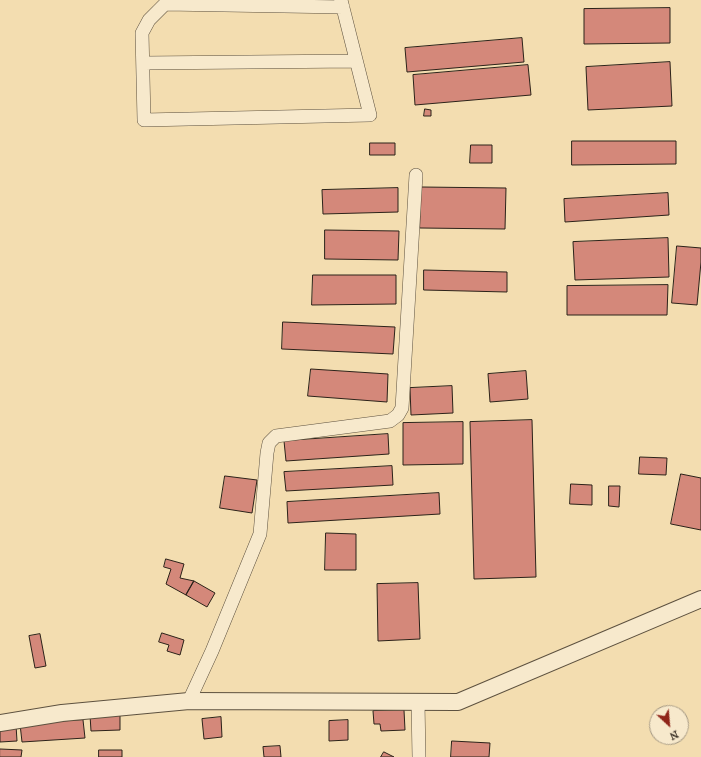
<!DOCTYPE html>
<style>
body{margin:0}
#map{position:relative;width:701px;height:757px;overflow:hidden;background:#f3ddb0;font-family:"IM FELL French Canon",serif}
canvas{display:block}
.north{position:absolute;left:649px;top:705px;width:40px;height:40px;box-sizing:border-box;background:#f7e9cc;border:1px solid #a59984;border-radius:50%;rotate:154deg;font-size:11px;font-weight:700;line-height:16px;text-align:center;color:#2b2219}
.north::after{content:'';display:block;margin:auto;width:14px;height:18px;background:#8f2418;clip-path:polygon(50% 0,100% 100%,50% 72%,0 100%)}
</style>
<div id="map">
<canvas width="701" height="757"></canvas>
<div class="north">N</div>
</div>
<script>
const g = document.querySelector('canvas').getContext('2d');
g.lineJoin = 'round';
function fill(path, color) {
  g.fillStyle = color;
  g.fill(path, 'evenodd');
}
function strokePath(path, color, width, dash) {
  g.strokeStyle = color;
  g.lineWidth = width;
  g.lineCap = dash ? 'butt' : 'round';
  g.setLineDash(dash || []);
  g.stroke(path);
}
const building = new Path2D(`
 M670,8V43L584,44V9Z
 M522,38L524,62L407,72L405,48Z
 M670,62L672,106L588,110L586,67Z
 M528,65L531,95L415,105L413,75Z
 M425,109L431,110V116H424Z
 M572,141H676V164L572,165Z
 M370,143H395V155H370Z
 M471,145H492V163H470Z
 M421,187L506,188L505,229L420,228Z
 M398,188V212L323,214L322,190Z
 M668,193L669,215L565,222L564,199Z
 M325,230L399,231L398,260L325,259Z
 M668,238L669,277L575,280L573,242Z
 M677,246L701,248V262L697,305L672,303Z
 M424,270L507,272V292L424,290Z
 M313,275H396V304L312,305Z
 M668,285L667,315H567V286Z
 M283,322L395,327L393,354L282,349Z
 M311,369L388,374L387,402L308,396Z
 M526,371L528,399L490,402L488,374Z
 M452,386L453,413L411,415L410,388Z
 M532,420L536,577L474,579L470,422Z
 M463,422V464L403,465V423Z
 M388,434L389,454L286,461L284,441Z
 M640,457L667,458L666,475L639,474Z
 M392,466L393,485L286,491L284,472Z
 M681,474L701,478V530L671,524Z
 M225,476L257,480L252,513L220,508Z
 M571,484L592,485V505L570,504Z
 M609,486H620L619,507L609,506Z
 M439,493L440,514L288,523L287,502Z
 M326,533L356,534V570H325Z
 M166,559L184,564L180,578L194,581L186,595L166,584L171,569L164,567Z
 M194,581L215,593L207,607L186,595Z
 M418,583L420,639L378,641L377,584Z
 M162,633L184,640L180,655L167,651L169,645L159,642Z
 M40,634L46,666L35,668L29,636Z
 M404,710L405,730L381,731L380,724H374L373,711Z
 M120,714V730L91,731L90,715Z
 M221,717L222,737L204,739L202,719Z
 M83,720L85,738L22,742L20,724Z
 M348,720V740L329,741V721Z
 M16,725L17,741L0,742V726Z
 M452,741L490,743L489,757H451Z
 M280,746L281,757H264L263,747Z
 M0,749L22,750L21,757H0Z
 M99,750H122V757H99Z
 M384,752L394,757H381Z`);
fill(building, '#d4887a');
strokePath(building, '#2b2219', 1);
const minor = new Path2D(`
 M169,0L149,20L142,33L144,120L370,115L341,0
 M165,4L343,7
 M143,63L356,61
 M189,701L212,651L260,534L267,453L269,443L276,436L390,421L398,415L402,408L416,175
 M418,702L419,757`);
const tertiary = new Path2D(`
 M0,723L62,713L189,701L458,702L701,599`);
strokePath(minor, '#5d513f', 14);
strokePath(tertiary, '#5d513f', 18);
strokePath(minor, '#f7e9cc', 13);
strokePath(tertiary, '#f7e9cc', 16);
</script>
